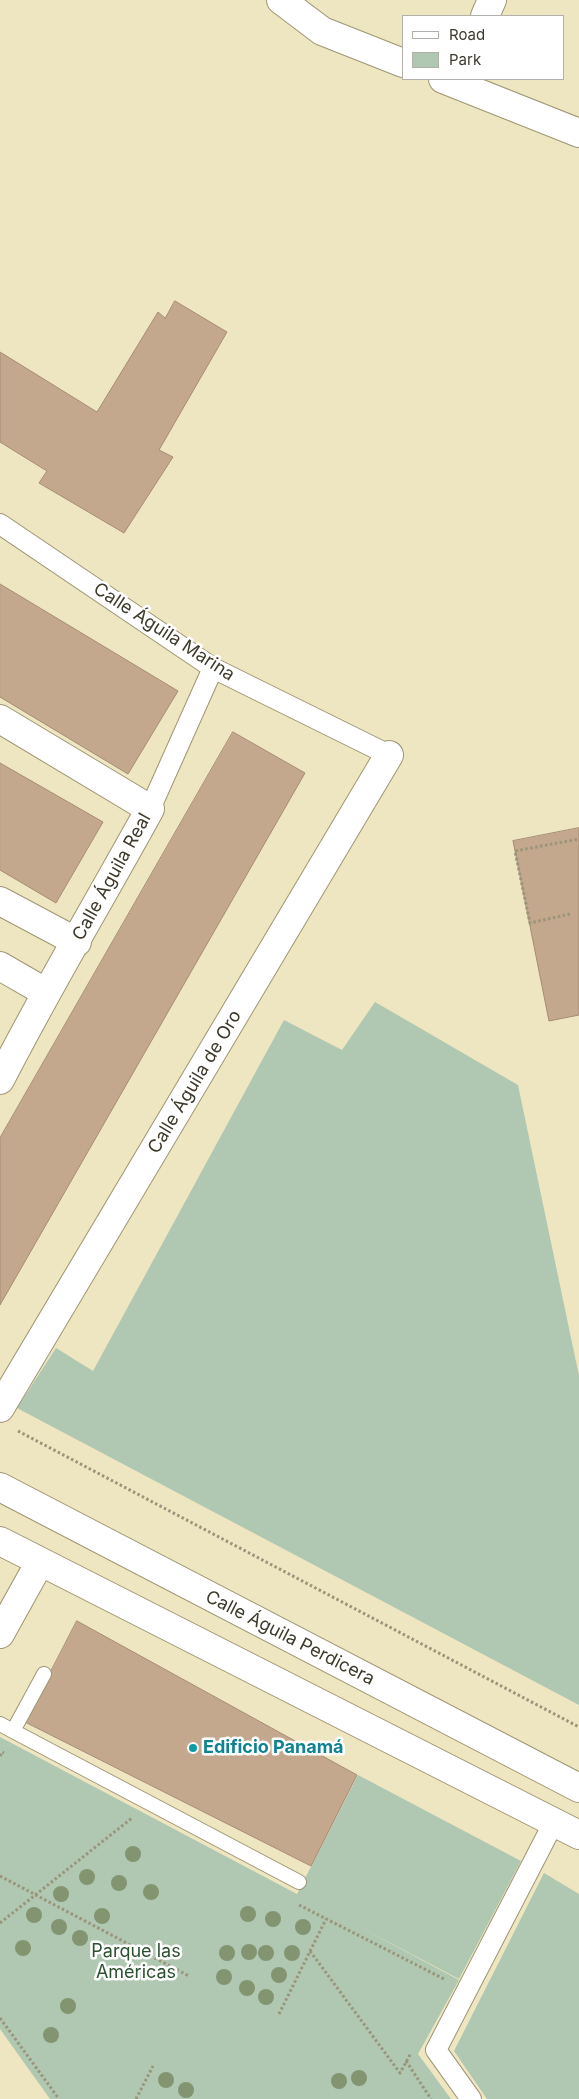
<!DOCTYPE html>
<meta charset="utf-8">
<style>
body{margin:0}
#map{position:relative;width:579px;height:2099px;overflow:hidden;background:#eee5c1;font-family:Inter,sans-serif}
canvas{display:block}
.legend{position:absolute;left:402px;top:15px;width:162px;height:65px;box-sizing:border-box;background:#fff;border:1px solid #b1b0aa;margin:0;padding:6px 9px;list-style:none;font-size:15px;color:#3d3a2b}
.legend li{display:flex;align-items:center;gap:10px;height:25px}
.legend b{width:25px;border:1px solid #b1b0aa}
</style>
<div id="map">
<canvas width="579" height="2099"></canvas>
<ul class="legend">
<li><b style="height:6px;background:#fff"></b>Road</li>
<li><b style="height:14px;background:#b0c7b1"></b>Park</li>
</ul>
</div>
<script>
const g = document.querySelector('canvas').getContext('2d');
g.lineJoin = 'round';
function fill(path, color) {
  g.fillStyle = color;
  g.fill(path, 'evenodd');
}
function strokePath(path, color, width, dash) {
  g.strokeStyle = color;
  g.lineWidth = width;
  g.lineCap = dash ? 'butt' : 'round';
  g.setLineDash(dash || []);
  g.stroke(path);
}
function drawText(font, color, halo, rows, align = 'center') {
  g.font = font + ' Inter,sans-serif';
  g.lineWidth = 5;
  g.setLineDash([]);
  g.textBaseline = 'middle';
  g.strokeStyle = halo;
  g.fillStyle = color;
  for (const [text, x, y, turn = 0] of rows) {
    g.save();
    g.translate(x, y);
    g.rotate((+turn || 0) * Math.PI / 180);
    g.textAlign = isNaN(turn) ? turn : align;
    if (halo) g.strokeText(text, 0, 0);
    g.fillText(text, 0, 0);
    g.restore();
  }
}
fill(new Path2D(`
 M375,1002L518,1085L579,1376V1705L17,1408L56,1348L93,1371L284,1020L342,1050Z
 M0,1737L297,1894L358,1775L521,1861L459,1979L360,1927L459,1980L418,2054L451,2099H50L0,2029Z
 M544,1873L579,1894V2099H487L454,2051Z`), '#b0c7b1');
const building = new Path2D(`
 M175,301L227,332L159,450L173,457L124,533L39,483L47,471L0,442V352L97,412L158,312L165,318Z
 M0,584L178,691L128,774L0,697Z
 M233,732L305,773L0,1305V1138Z
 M0,763L103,822L56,903L0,870Z
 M579,828V1015L549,1021L513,841Z
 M77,1621L357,1775L311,1866L25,1722Z`);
fill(building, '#c3a88e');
strokePath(building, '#a68c73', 1);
const service = new Path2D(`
 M0,1724L13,1731L44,1674
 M13,1731L299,1882`);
const pedestrian = new Path2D(`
 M0,524L213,668L389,755
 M150,809L213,668
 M471,2099L436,2050L554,1822`);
const minor = new Path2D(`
 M281,0L322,31L403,63
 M485,16L492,0
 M443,79L579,133
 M0,719L150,809C100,900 47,988 0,1080
 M0,901L77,942
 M0,966L45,992
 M0,1408L389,755
 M0,1634L40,1562`);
const tertiary = new Path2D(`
 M0,1487L579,1788
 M0,1541L579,1835`);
strokePath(service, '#9e9674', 16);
strokePath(pedestrian, '#9e9674', 22);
strokePath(minor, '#9e9674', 30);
strokePath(tertiary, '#9e9674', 30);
strokePath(new Path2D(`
 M570,914L530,923L515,851L579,839
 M18,1431L579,1727
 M0,1756L2,1752L4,1753
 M0,1876L189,1976
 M299,1905L444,1979
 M0,1923L132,1818
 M310,1951L400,2073L411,2053
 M279,2014L326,1919
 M0,2018L59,2099
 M406,2061L431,2099
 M136,2099L153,2066`), '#9a947a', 3, [2.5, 2.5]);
strokePath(service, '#fff', 14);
strokePath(pedestrian, '#fff', 20);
strokePath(minor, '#fff', 28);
strokePath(tertiary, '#fff', 28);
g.fillStyle = '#839471';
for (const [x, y] of [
 [133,1854],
 [87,1877],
 [119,1883],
 [151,1892],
 [61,1894],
 [248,1914],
 [34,1915],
 [102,1916],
 [273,1919],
 [59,1927],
 [303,1927],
 [80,1938],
 [23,1948],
 [249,1952],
 [227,1953],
 [266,1953],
 [292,1953],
 [279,1975],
 [224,1977],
 [247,1988],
 [266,1997],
 [68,2006],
 [51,2035],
 [359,2078],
 [166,2080],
 [339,2081],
 [186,2090]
]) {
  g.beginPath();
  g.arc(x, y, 8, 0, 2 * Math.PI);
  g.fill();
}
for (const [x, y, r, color] of [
 [193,1748,5,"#0f9aa8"]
]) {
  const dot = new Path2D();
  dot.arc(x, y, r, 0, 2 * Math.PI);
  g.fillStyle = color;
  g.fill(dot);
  strokePath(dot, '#fff', 2);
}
drawText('18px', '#3d3a2b', '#fff', [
 ["Calle Águila Marina",164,632,33],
 ["Calle Águila Real",112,877,-61],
 ["Calle Águila de Oro",195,1082,-59],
 ["Calle Águila Perdicera",290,1638,27]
]);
drawText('bold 18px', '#0d838f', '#fff', [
 ["Edificio Panamá",203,1748]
], 'left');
drawText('18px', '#2b512f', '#fff', [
 ["Parque las",136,1952],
 ["Américas",136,1973]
]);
</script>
